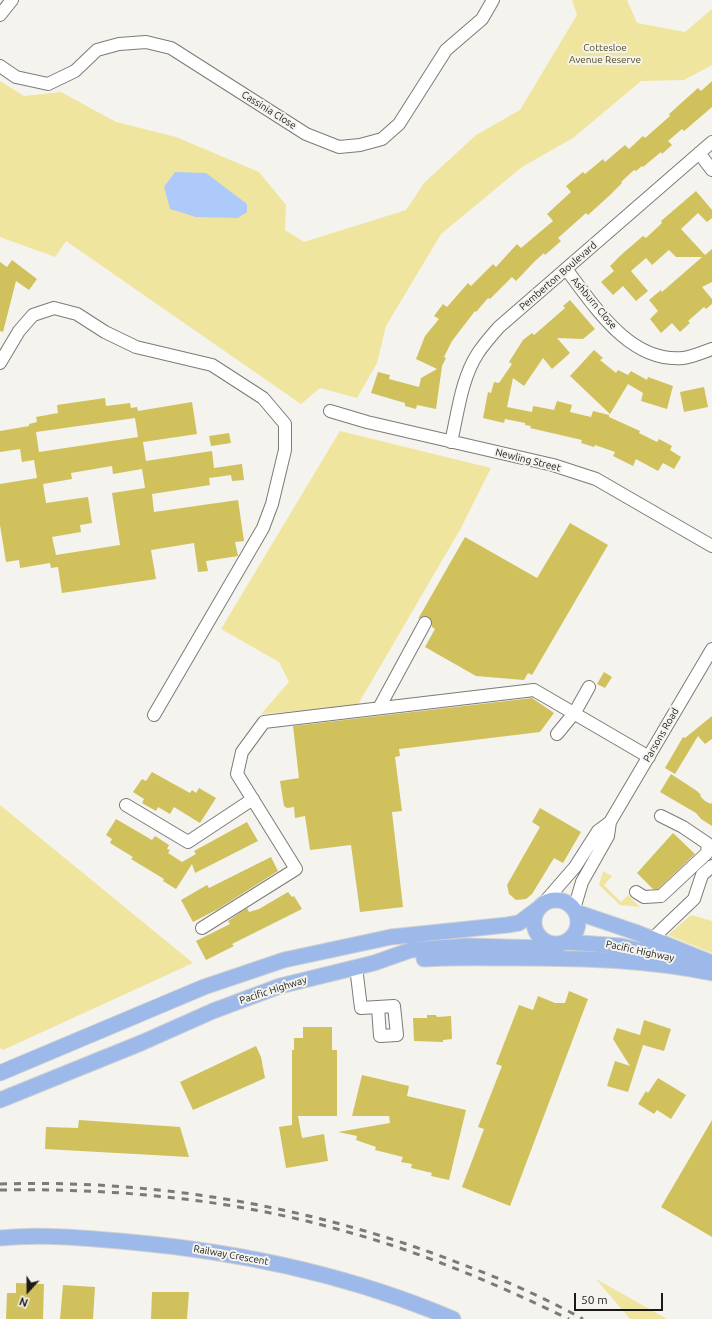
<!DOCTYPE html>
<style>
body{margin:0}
#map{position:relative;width:712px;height:1319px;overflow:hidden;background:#f4f3ee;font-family:Ubuntu,sans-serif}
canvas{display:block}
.north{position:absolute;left:8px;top:1271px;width:40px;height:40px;-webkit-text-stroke:3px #f4f3ee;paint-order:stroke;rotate:201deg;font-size:11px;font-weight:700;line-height:16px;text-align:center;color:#1a1a18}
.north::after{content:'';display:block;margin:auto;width:14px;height:18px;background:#1a1a18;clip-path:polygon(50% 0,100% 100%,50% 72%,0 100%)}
.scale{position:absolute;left:574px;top:1293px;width:89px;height:18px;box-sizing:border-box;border:2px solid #1a1a18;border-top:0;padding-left:5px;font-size:12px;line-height:14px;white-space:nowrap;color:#1a1a18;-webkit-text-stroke:3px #f4f3ee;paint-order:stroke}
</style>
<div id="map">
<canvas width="712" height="1319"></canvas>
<div class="north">N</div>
<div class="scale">50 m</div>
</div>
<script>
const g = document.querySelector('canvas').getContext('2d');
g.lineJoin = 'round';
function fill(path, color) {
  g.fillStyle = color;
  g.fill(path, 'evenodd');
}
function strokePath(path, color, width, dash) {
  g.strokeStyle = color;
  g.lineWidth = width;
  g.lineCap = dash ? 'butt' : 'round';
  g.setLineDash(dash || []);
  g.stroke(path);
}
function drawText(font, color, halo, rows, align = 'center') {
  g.font = font + ' Ubuntu,sans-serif';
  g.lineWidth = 4;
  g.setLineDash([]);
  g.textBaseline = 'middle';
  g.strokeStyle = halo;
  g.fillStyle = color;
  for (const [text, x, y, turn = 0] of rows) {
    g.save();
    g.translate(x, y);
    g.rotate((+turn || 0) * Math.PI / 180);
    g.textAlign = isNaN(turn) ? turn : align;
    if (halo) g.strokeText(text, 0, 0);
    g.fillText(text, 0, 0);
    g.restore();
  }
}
fill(new Path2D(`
 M572,0H627L637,23L685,32L712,9V65L684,80L641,81L573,138L522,167L441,234L386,326L377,363L357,398L320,388L301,404L66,241L55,257L0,237V81L24,96L61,92L116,122L176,137L259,172L286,205L285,230L304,242L406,210L424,183L476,135L520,110L577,15Z
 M340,431L491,468L461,528L357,706L261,714L289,682L279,662L221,629Z
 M0,805L193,963L3,1050L0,1048Z
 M603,871L612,876L604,885L621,902L628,895L640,907L620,905L599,885Z
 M691,915L712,921V953L668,935Z
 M596,1279L667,1319H630Z`), '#efe59e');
fill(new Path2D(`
 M175,172L206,173L247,204V212L238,218L196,217L170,209L164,187Z`), '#aecafa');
fill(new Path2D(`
 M712,81V107L684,131L682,129L668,141L672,145L662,154L661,152L643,167L642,166L636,171L634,170L621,182L622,183L610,195L588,215L586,213L558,238L561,241L545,255L544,253L535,261L516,281L512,277L490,299L488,298L476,312L475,311L452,341L444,357L446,358L442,366L436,409L417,405L416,409L405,406V403L371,393L378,372L390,375L389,379L419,387L421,378L437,369L416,359L425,336L439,319L434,316L443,304L447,307L468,283L471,286L493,264L496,267L517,244L521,248L553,221L547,214L571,192L566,186L583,172L585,174L603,159L605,162L625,145L629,149L643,136L645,138L670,116L669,114L698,88L701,91Z
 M696,191L712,210V218L707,222L698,213L681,229L705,255L712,249V282L702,287L712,299V304L706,309L704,307L688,321L690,323L680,332L672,323L661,333L650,319L658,311L649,300L661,290L662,292L702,257H676L669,250L652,265L646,258L631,271L648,291L636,301L623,286L613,295L601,282L614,271L610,266L621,255L643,236L646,238L662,223L661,221Z
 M12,260L37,279L29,290L16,281L3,332L0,331V262L7,267Z
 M570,300L595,329L583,339L557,338L570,353L552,369L543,358L524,386L513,378L507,407L532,412L533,406L554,410L557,401L572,405L570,412L591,417L593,411L609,415V417L640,431L639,433L657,442L659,439L672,446L670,450L681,457L674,469L663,463L658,471L636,459L633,466L613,456L615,452L595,445L594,447L581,443L582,440L530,428L531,426L525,425V423L505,419L504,423L483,418L488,392L491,393L494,382L499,383L512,364L509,362L523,340L532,333L534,335L565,308L563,306Z
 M594,350L603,358L600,360L616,373L618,370L628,375L631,371L647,380L648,377L673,386L667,409L641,401L643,393L628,384L610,414L570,376Z
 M704,387L708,407L684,412L680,392Z
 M105,398L106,406L130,403L131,408L137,407L138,411L192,402L197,434L143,442L146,461L212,451L214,468L242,464L244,480L232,481L231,475L209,478L210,485L152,494L154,512L238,500L244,541L235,542L238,556L206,561L208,571L198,572L194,543L151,550L156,579L62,593L58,567L51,568L50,563L20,568L19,560L6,562L0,525V484L37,478L34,460L22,462L20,449L0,452V431L29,426V424L37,422L36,417L58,413L57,405ZM135,418L138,437L39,452L36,432ZM112,466L113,474L142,469L145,488L112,493L120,545L56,555L52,537L81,532L80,525L92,523L88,497L46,503L43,484L72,479L71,473Z
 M229,433L231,443L211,446L209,436Z
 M570,523L608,545L532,675L528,673L524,680L476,676L425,647L435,629L432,627V622L429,617L424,616L418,619L465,537L537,578Z
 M604,672L612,677L605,688L597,684Z
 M532,698L554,713L540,732L399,749L400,756L395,757L402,811L392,812L403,907L360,912L351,845L310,850L305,816L295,818L294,807L287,808L284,806L280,781L299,778L293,726Z
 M712,716V739L705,744L698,736L675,774L665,768L683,737L685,738Z
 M152,772L190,793L192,790L196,793L199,788L216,798L200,823L174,807L170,814L158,807L156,811L142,803L144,799L133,792L142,779L146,781Z
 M671,774L697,791L701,795L700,796L705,801L711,804L712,802V826L701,819L696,813L660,792Z
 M540,808L581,832L563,863L554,858L532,894L526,899L516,900L509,894L507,885L540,827L532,822Z
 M116,819L152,840L155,836L169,845L167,849L170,850L168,853L182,862L196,854L194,851L247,822L258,841L195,873L192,864L176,889L163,881L164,879L131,859L133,857L110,843L112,839L106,835Z
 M673,833L695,854L658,889H653L637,873Z
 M271,857L278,871L218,909L193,922L181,900L207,885L209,888Z
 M288,892L292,897L294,896L302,909L232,944L234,946L206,960L196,941L230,924L228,921L247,908L249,912L259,909Z
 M569,991L588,999L510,1206L462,1187L484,1129L478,1127L502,1066L496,1064L519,1005L533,1010L538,996L555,1003H565Z
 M427,1015H436L437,1017L451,1016L452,1039L443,1040V1042L414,1041L413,1018H427Z
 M644,1020L671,1029L664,1051L643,1045L628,1092L607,1086L615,1061L630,1066L613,1039L617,1028L640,1035Z
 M303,1027H332V1050H337V1116H298L302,1138L324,1134L328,1161L286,1168L279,1127L292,1125V1050H294V1038H303Z
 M256,1046L261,1057L265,1078L193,1110L180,1082Z
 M362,1075L409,1086L407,1096L466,1110L449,1180L431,1176L432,1173L411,1168L412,1164L401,1162L403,1157L375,1150L376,1147L356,1140L357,1136L338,1132L390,1123L389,1116H352Z
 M658,1078L686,1095L671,1119L657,1110L654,1114L638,1104L646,1091L648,1093Z
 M79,1120L180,1127L189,1157L45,1149L46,1127L78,1128Z
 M712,1120V1237L661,1207Z
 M16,1283L44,1284L43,1319H6L7,1293H16Z
 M63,1285L95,1287L93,1319H60Z
 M152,1292H189L187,1319H151Z`), '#d0c15c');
const minor = new Path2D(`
 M0,15L12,0
 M0,66L16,77L48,84L75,71L97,50L119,44L146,42L171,48L306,134L339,147L360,145L382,139L399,124L446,50L482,19L493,0
 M699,153L712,170
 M566,269C594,305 629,363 683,358C692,357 703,352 712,349
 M0,363L19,331L33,315L54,308L77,314L105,332L136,347L212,365L263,398L285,424V450L272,504L263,528L154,715
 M330,411L367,422L553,465L596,479L712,546
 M451,442C458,413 461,379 478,353C484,344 492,335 499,327L712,142
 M379,708L425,623
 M557,734L575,712L589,687
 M126,805L188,842L253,799
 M636,892L644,897L661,896L707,853L708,844L683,827L661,816
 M542,905L575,867L598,831L610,822
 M574,909L582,882L608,836L610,822L712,649
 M202,928L296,869L237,774L242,752L264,722L534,690L649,757
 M652,939L694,899L702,875L712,866
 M356,967L361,1008L394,1006L397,1035L380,1036L378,1007`);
const major = new Path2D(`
 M534 922a22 22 0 1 1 44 0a22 22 0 1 1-44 0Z
 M576,912L635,932L712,963
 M566,942L621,946L683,960
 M424,959C455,957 487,958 518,958C583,958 648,960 712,973
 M0,1073L204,987L284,960L391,937L507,925L519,923L539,908
 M0,1100L141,1043L213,1011L280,986L374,963L411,950L467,946L543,948L561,944
 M0,1238C43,1234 87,1238 130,1242C242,1252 350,1275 453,1319`);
strokePath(minor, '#7c7b77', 14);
strokePath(major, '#d1d1d1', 17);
strokePath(minor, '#fff', 12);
strokePath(major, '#9db9e9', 15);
strokePath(new Path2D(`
 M0,1184C158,1179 317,1207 464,1265C504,1280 545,1298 583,1319
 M0,1190C115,1188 233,1199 344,1231C422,1252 496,1284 569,1319`), '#7b7a77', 3, [7, 7]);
drawText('10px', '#524c22', '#f4f3ee', [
 ["Cottesloe",605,48],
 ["Avenue Reserve",605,60]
]);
drawText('10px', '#1a1a18', '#f4f3ee', [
 ["Cassinia Close",269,110,32],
 ["Pemberton Boulevard",558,276,-41],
 ["Ashburn Close",594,303,50],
 ["Newling Street",528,460,14],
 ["Parsons Road",661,735,-60],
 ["Pacific Highway",640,951,12],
 ["Pacific Highway",273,990,-18],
 ["Railway Crescent",231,1255,10]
]);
</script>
